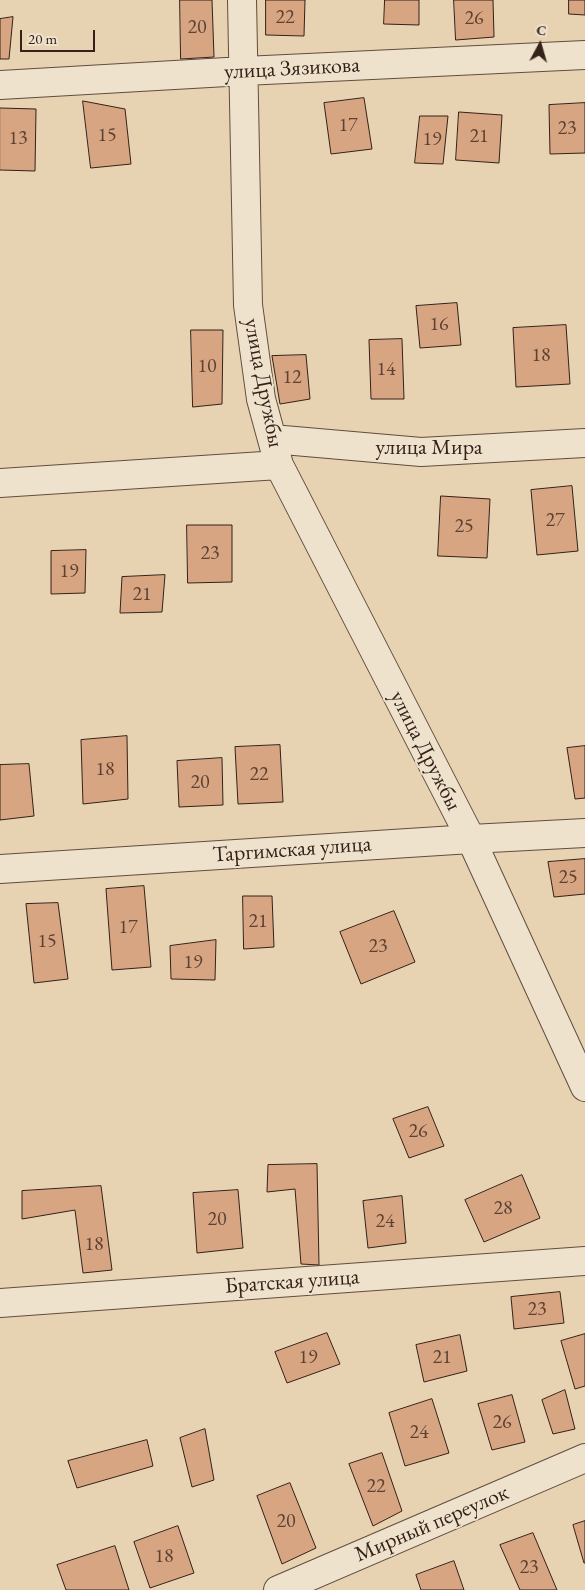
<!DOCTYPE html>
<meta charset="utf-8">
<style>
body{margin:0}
#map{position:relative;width:585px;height:1590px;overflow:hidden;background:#e7d2b2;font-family:"EB Garamond",serif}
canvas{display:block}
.north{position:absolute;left:515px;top:20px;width:50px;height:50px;-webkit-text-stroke:4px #efe2cd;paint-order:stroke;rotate:6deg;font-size:14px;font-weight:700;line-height:20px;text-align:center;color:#342119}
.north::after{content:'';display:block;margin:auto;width:18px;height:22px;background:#342119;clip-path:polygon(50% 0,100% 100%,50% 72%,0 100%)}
.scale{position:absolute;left:20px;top:30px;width:75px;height:22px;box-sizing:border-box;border:2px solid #342119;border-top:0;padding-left:6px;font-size:15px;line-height:18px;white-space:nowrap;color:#342119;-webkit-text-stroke:4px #efe2cd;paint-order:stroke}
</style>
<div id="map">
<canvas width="585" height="1590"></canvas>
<div class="north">С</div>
<div class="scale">20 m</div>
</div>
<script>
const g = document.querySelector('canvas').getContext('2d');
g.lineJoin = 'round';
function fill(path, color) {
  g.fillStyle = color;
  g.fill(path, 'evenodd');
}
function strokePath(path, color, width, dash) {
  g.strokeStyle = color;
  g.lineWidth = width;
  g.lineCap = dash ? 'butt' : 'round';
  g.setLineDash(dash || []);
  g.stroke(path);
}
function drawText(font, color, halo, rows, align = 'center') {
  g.font = font + ' "EB Garamond",serif';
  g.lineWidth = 4;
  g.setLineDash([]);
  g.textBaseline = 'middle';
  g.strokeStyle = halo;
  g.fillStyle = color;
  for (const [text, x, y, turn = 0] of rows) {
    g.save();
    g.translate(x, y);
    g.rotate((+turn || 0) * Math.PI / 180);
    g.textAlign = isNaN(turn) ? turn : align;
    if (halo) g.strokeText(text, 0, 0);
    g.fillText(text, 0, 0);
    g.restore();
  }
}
const building = new Path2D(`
 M180,0H212L214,57L181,59Z
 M266,0H305L304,36L266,35Z
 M385,0H419V25L384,24Z
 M454,0H493L494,37L456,40Z
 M569,0H585V15L569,14Z
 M13,17L9,59H0V19Z
 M364,98L372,149L331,154L324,103Z
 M83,101L125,109L131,164L91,168Z
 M585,103V153L550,154L549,105Z
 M0,108L36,109L35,171L0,170Z
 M459,112L502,115L499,163L456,160Z
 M420,116H448L443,164L415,163Z
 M457,303L461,345L420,348L416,306Z
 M566,325L570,384L516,387L513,328Z
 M191,330H223L222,404L193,407Z
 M402,339L404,399H371L369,340Z
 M306,355L310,399L280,404L272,356Z
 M572,486L578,551L537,555L531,490Z
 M441,496L490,499L487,558L438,556Z
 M187,525H232V582L188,583Z
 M86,550L85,593L51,594V551Z
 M165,575L162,612L120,613L122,577Z
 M127,736L128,799L83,804L81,740Z
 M280,745L283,802L238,804L235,747Z
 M585,746V798L575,799L567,748Z
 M222,758L223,805L179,807L177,761Z
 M29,764L34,816L0,820V765Z
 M585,859V894L554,897L548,862Z
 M144,886L151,967L112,970L106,889Z
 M243,896H272L274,947L244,949Z
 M58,903L68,979L34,983L26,904Z
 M394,911L415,962L361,984L340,932Z
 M216,940L215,980L171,979L170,946Z
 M428,1107L444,1146L409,1158L393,1119Z
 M317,1164L319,1265L301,1264L295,1189L267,1192L268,1165Z
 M522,1175L540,1218L484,1242L465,1200Z
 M101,1186L112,1270L83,1273L75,1210L22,1219V1191Z
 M238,1190L243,1248L197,1253L193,1193Z
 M402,1196L406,1243L368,1248L363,1201Z
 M560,1292L564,1323L514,1329L511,1297Z
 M327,1333L340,1364L287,1383L275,1352Z
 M585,1334V1386L575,1389L561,1341Z
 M460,1335L467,1371L424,1382L416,1345Z
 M565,1390L575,1429L553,1434L542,1400Z
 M512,1395L525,1442L492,1450L478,1404Z
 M432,1399L449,1453L405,1466L389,1413Z
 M205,1429L214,1480L192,1487L180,1438Z
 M147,1440L153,1466L77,1488L68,1461Z
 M382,1453L402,1511L373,1526L349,1464Z
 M290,1483L316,1548L282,1564L257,1496Z
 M585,1521V1563H584L573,1525Z
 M178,1526L194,1573L150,1588L134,1542Z
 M533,1533L557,1590H520L500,1545Z
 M115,1546L129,1590H66L57,1565Z
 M454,1561L464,1590H421L416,1575Z`);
fill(building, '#d7a581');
strokePath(building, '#342119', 1);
const minor = new Path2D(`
 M242,0L248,305L261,399L279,465L471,839L585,1087
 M0,85L244,71L585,55
 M272,439L421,452L585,443
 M0,483L279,465
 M0,869L471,839L585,833
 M0,1303L585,1261
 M278,1590L585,1458`);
strokePath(minor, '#614d3f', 30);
strokePath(minor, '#efe2cd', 28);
drawText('20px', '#5d4233', null, [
 ["22",285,18],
 ["26",474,19],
 ["20",197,28],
 ["17",348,126],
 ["23",567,129],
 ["15",107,136],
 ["21",479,137],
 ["13",18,139],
 ["19",432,140],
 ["16",439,325],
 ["18",541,356],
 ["10",207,367],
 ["14",386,370],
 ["12",292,378],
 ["27",555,521],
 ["25",464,527],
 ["23",210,554],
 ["19",69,572],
 ["21",142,595],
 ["18",105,770],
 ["22",259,775],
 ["20",200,783],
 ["25",568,878],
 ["21",258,922],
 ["17",128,928],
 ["15",47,942],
 ["23",378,947],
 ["19",193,963],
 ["26",418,1132],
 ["28",503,1209],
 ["20",217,1220],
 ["24",385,1222],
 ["18",94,1245],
 ["23",537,1310],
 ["19",308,1358],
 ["21",442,1358],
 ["26",502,1423],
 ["24",419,1433],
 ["22",376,1487],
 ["20",286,1522],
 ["18",164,1557],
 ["23",529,1568]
]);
drawText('22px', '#342119', '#efe2cd', [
 ["улица Зязикова",292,69,-3],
 ["улица Дружбы",263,383,79],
 ["улица Мира",429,448],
 ["улица Дружбы",425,751,63],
 ["Таргимская улица",292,850,-4],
 ["Братская улица",292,1282,-4],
 ["Мирный переулок",432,1524,-23]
]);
</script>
